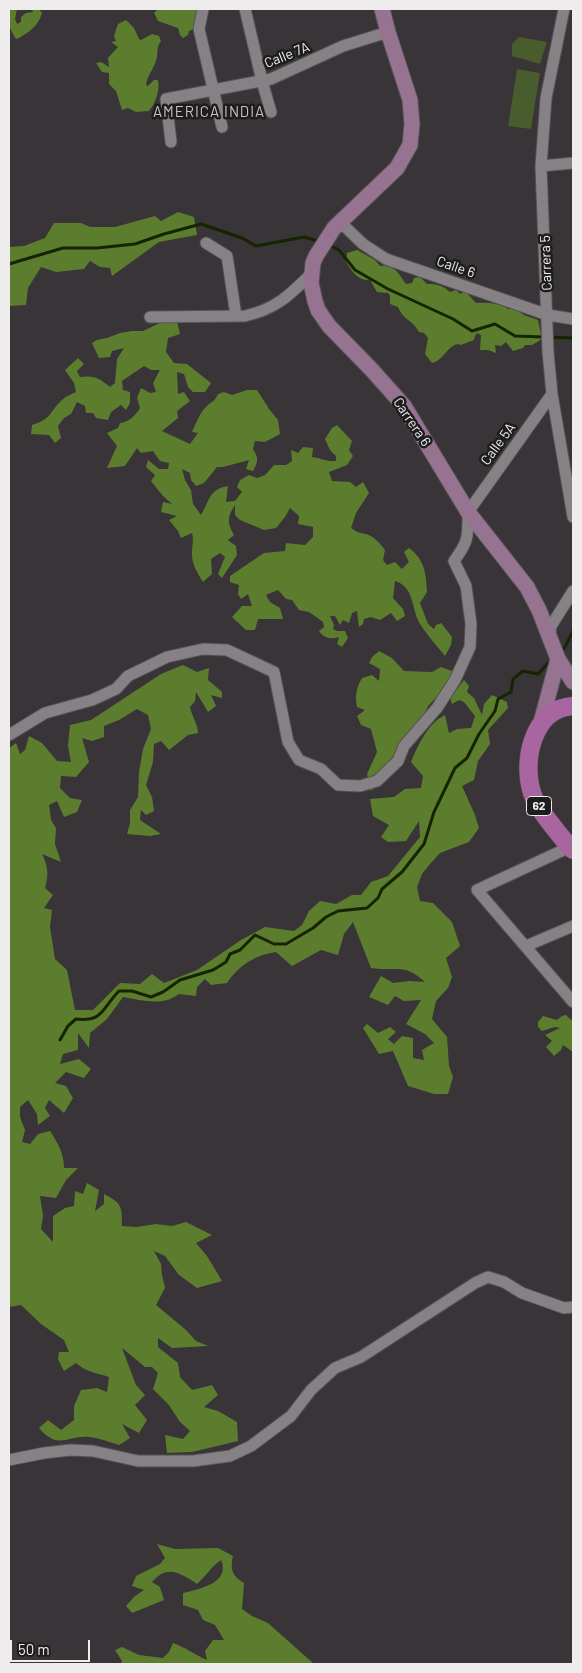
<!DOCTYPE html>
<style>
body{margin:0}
#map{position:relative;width:582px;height:1673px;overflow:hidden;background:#383437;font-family:Barlow,sans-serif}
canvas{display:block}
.frame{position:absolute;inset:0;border:10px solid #eeeced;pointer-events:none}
.scale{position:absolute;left:10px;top:1640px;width:80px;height:22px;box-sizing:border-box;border:2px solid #eeeced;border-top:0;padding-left:6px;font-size:15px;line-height:18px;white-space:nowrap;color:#eeeced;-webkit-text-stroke:4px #1e1d1e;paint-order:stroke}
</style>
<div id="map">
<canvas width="582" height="1673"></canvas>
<div class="frame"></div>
<div class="scale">50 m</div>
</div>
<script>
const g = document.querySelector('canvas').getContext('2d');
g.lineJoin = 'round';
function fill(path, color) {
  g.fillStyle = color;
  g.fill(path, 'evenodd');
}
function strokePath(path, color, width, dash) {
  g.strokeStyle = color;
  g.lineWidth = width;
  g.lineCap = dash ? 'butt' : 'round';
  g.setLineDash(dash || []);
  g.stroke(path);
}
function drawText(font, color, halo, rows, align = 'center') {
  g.font = font + ' Barlow,sans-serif';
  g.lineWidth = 5;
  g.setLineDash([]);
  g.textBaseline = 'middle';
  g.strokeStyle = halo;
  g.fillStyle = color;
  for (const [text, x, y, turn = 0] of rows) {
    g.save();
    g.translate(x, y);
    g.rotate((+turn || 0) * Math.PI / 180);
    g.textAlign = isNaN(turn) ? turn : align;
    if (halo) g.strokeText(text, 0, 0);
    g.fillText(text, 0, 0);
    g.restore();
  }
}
fill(new Path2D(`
 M519,37L547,42L540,64L512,56V44Z
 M517,69L540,73L531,129L508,126Z`), '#485c2d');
fill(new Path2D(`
 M9,9H17L15,19L17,24L21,22V17L26,13L33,12L32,9H39L42,13C38,27 29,32 17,39L15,38L9,26Z
 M158,9H202L198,19L194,25V29L189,31L188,35L183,38L180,35L178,28L158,21L154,13Z
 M126,20L134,28L139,39L141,40L152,34L159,36L161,41C155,49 159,54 156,61C153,70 147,76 146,85L148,86L154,80H158C160,90 156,103 149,111L136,112L128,108L122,110L116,91L109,84V73L102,72L96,63L101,62L109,67L108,58L118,47L111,42L116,41L114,36L118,24Z
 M178,212L194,217L197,235L159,242L112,276L110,268L100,267L90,261L84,269L56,272L41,267L28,288L26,305L9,306V247L24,246L45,238L54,223H81L90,227H115L155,216L161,221Z
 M357,250L375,260L380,266C395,264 398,273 406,284L412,283L414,278L420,277L427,284C437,284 442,285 450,292L456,290L460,294L465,291L476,303C485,302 501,303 508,309H516L524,315L538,320L542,339L532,345H525L523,348L513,351L506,342L501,346L495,345L496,353L488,350H480L481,335L477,333L475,336L474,340L461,345L458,344C447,346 444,360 432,363L425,354L428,338L424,333L419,332C412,319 404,321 398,307L390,304V296L388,293L377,292L370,280C357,281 353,272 346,262L347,253Z
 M164,321H177L180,334L168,338L166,352L174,363L187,364L211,383L205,392H193L188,387L184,374L177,372L178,394L184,392L190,401L177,411L178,418L162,431L190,444L198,433L192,432C196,423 200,412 207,406C213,400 213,404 218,394L224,392L232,395L247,390H257L269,409L278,420L280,434L265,442L255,441L253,449C259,458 258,462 253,471L246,469L249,460L223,467H217L204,483L196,486L191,480L190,473L182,469L185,480L191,490L193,504L201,515C210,500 209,489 228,486L226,502L235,501L242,492L237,487L240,480L249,475L257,478L265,475L274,465H286L292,461L291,450L298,453L303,447L313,448L312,457C321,458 327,462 336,461V456L330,450L325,439L332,428L337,425L352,441L349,450L353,456L347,465L329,472L332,481L350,482L356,487L363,482L369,493L356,513L351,528C357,532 359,533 366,534C373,536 381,544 385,550L383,560L387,565L395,562L402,569L409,562L404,552L409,548C425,560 426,573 427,592L420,603L428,624L434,629L436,625L441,623L452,637L451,645L445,656C437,646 427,635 420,624C411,609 415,587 395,581L393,598L403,609L405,616L397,621L391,613L380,620L371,617L364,619L363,624L359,627L357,611L352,613L349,623L343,620L340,625L335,616H330L334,625L333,629L337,631H345L348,638L342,647L337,644L339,637C331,640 324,638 319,631L324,627L323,622L309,612L299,610L292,600L286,599L278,590L266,595L270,602L280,608L283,619H258L255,630H246L232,617L242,606H252L248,594L241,599L238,594L239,585L230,582V576L264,553L285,551L286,543L305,545L313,537V527L298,524L299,516L290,508L285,517L276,528L264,530L240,520L235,515V505C227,517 227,523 234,535L228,540L236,546L237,555L222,578L218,574L225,557L220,553L211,559L212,574L203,582C198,574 192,565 192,554C192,546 194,541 192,533L181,538L178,531L169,520L177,516L161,512L163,502L172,504L163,496L151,481L155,475L146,467L148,460L159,469H168L169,463L160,461L153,451L141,453L137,448L125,466L107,468L117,446L107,433L118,428L120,423C129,422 135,416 140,408L137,398L141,388L150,393L156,392L153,383L160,370H151L144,366L122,381L123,390L130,392V403L126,410L121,405L111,412L108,420L96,418L93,413H86L85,406L77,402L71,414L64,418L58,426L61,438L55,443L49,435L31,434L32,425C52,419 49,412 62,400C66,396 72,394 76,392L74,383L65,370L78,358L84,364L77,371L80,377C95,375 99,378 110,387L115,383L117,359L124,348L112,351L110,357L99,358L92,343L97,340L107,338L120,333L132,331H143Z
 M379,651L392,658L404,671L432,672L441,667L452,671L453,680L428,706L424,715L381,781L371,791L367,774L377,752L371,729L361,725L357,716L365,710L357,707C355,696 356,688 362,678L372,675L379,681L380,669L369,663L372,657Z
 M183,665L197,672L209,668L208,680L222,692V698L211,695L216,706L208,712L196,692L195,701L190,707C192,717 198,724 198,733L188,735L169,750L161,741L154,744L153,762L146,785L152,797L154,811L146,815L141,810L140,820L161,834L150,836L127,834L130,823V810L138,797L139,772L143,749L151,729L148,715L137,709L119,720L104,726V737L92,741L82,738L89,762L76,777L61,776L60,788L70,798L82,800L77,812L64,817L57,801L49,805L51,820L56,828L55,844L61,862L42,854C48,867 49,874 45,888L53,895L44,908L52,910L50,927L55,959L67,970L75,1010H93L120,983L140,984L152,974L164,983L197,970L241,940L265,927L294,931L302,925L309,911L320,901L336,904L352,895H361L371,882L388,876L420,837L419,821L406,841L388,842L381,837L389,825L373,816L370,799L394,797L405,789L421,788L423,776L411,762C418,745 428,723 445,715L449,733L457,729L471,728L475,716L464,702L459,700L452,704L450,698L464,680L469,686L467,692L474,698L482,715L484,704L492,695L507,702L508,708L488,730L490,744L478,761L474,780L462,786L475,815L479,828L469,842L440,853L430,864L422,874L417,887L420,901L433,903L452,922L460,946L446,958L452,977L448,988L436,1001L432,1019L447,1037L449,1066L453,1077L448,1094H434L408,1086L393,1051L379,1054L363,1028L367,1024L378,1033L390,1027L396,1032L388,1039L394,1044L402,1036L413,1038V1058L424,1060L422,1050L434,1043L425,1034L406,1024L421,1000L404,1001L395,996L388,1005L369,997L381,976L393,983L409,981L425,982C404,962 396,972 371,968L353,922L344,934L338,955L321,950L292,966L276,952C255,955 239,965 227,983L211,985L205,979L197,987L196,996L179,994C161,1007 143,1000 123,997L107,1019L90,1033L89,1048L78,1033V1050L63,1054L60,1064L79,1059L91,1069L84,1078L66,1072L55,1083L66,1086L73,1098L64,1113L49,1100L45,1108L50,1116L38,1125L37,1114L28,1100L20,1107V1117L25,1130L22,1142L30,1144L38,1134L50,1131C58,1143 64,1154 64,1168H78L66,1180L56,1198L40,1196L43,1216L41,1229L53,1242V1216L65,1208L74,1206L75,1191L83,1194L87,1183L99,1190L95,1211L104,1204V1194C122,1203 122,1207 122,1226L136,1227L156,1224L172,1226L186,1222L212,1235L196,1243L207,1256L222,1281L197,1288L179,1275L165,1256L154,1251L161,1264L162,1275L165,1288L156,1305L186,1330L196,1341L208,1346L172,1348L158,1338V1347L178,1363L180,1377L192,1390L212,1385L218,1395L204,1407L218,1411L237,1422L238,1441L192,1452L167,1453L165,1435L183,1439L190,1431L180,1422L169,1405L153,1389L158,1373L152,1367H145L122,1348L136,1385L145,1395L135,1405L147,1420L139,1433L122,1424L130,1438L119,1445C110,1442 99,1438 89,1437C67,1435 59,1451 39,1428L48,1420L61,1430L74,1420V1406L81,1390L97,1388L107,1392L109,1377C97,1373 86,1372 76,1363L64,1371L58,1359L59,1352H69L64,1340L41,1324L21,1305L9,1307V748L16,743L20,754L25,750L29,736L42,743L57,761L71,762L68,746L70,725L91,720L161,674Z
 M566,1015L571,1020L573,1019V1052L563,1045L561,1050L554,1056L546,1047L552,1041L545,1035L560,1028L555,1027L542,1031L538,1027V1022L543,1016L557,1020L562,1016Z
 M157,1544L175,1549L218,1548L233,1556C230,1569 232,1576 244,1583L242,1609L252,1616L268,1623L314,1664H121L122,1661L115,1650L122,1647L139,1655L163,1658L169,1652L173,1643C185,1647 195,1655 207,1660L205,1651L213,1640H224L215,1625L203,1620L198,1610L183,1605V1593C199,1589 231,1583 221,1560C211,1567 206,1576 197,1584C180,1573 168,1564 152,1582L160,1587L164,1600L132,1613L126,1606L135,1596L144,1590L132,1586L136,1576L160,1564L165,1558Z`), '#5d7d2e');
strokePath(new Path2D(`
 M329,245L339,250L355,270L388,289L453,319L472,331L495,324L515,336L573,338
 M9,264L63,248H97L135,244L164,234L201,224L242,238L256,246L304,237L321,242
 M560,653L565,647L573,631
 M60,1040L68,1026L76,1019C104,1022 102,1008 119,991H132L151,997L163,992L180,980L213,970L226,962L230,954L240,950L255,935L274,944H286L313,928L326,917L338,911L367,908L378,898L382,889L402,872L424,844L434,812L455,768L467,758L479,734L495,711L498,699L511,692L513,679L523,671L538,674L551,660`), '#162500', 3);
const minor = new Path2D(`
 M203,9L199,29L222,127
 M245,9L262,81L271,112
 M564,9L546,98L541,166L548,352L552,394L573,517
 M171,142L166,99L271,79L343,46L388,32
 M541,166L573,163
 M340,222L363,244L386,259L548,315L573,319
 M206,243L227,256L236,316
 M150,317L245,316C276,309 290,295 312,273
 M549,637L551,626L573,591
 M9,735L45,713L92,700L116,689L128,676L167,657L203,649L227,650L274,672L288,742L299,760L321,769L338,785L360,786L377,781L398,761L404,746L437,708L455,680L470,647L471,624L466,586L454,561C469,541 468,536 468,512L552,394
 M570,847L477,890L573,1002
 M526,946L573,926
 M9,1460L44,1453L70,1450L93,1451L138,1461H193L230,1456L251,1446L291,1416L311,1390L335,1368L361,1357L475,1283L488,1277L504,1282L522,1293L564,1308L573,1307`);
const secondary = new Path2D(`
 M382,9L388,32L410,100L412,124L410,145L397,168L334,228L316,256L313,263L311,283L315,301L318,310L329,326L371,369L404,406L468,512L527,587L539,610L558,659L573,682
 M540,726L558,659`);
const primary = new Path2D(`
 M573,706C532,708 520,765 534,798C538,809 564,841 573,850`);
strokePath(minor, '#555255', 13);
strokePath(secondary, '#555255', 17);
strokePath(primary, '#555255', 19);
strokePath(minor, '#868185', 11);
strokePath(secondary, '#977392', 15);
strokePath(primary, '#a865a0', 18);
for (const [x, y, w] of [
 [539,806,25]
]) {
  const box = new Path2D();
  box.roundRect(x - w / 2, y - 9.5, w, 19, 4);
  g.fillStyle = '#1e1d1e';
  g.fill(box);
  strokePath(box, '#eeeced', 1);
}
drawText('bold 12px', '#eeeced', null, [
 ["62",539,806]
]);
drawText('14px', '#eeeced', '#1e1d1e', [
 ["Calle 7A",287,55,-22],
 ["Carrera 5",546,263,-92],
 ["Calle 6",456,267,19],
 ["Carrera 6",412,422,56],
 ["Calle 5A",498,444,-54]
]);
g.letterSpacing = '1px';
drawText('15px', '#c6c2c5', '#1e1d1e', [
 ["AMERICA INDIA",209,112]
]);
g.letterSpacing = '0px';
</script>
